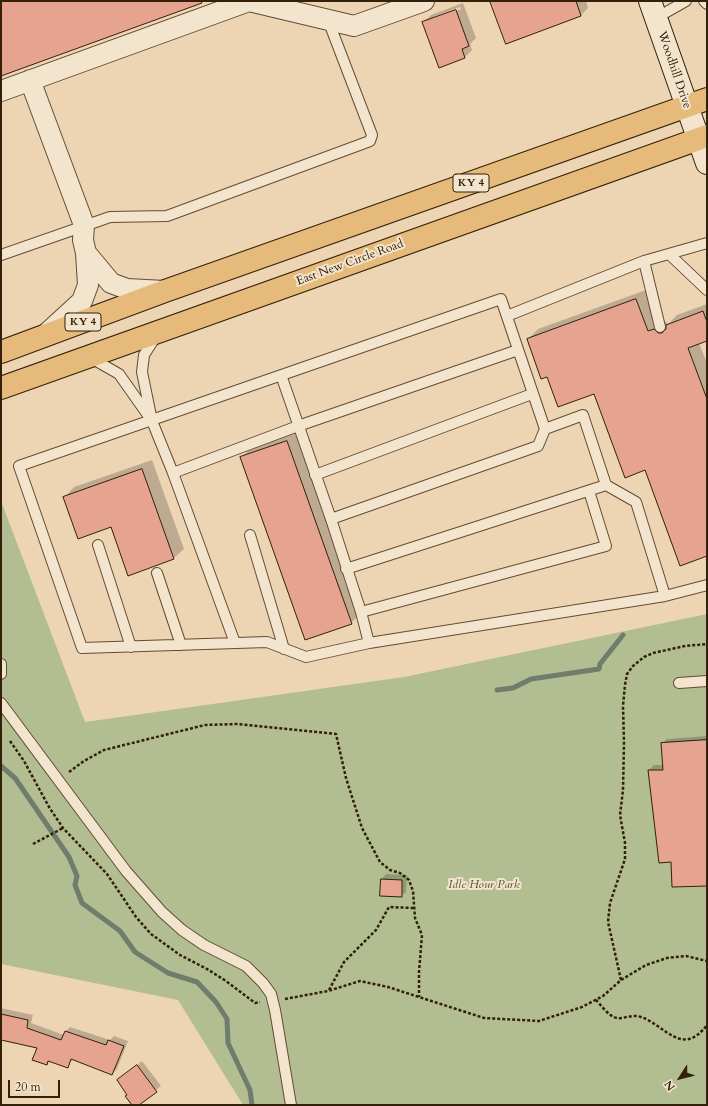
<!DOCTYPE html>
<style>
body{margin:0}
#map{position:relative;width:708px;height:1106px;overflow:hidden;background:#edd5b4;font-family:Cardo,serif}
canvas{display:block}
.frame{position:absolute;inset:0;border:2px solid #322009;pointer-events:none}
.north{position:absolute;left:660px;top:1058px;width:40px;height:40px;-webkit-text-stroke:3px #f3e4ce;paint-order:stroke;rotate:234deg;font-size:11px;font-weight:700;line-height:16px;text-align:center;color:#322009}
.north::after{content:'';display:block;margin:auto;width:14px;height:18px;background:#322009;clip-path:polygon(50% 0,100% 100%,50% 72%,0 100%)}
.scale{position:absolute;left:8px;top:1080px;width:52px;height:18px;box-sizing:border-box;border:2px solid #322009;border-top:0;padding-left:5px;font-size:12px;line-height:14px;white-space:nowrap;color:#322009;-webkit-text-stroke:3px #f3e4ce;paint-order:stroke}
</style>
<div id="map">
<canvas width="708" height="1106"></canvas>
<div class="frame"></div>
<div class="north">N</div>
<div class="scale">20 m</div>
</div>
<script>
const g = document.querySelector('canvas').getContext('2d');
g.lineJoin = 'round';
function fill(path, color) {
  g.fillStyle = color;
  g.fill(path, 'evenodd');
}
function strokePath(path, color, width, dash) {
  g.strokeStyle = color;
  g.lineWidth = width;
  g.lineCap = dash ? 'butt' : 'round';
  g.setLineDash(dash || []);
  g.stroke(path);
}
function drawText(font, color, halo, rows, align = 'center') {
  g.font = font + ' Cardo,serif';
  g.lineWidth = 4;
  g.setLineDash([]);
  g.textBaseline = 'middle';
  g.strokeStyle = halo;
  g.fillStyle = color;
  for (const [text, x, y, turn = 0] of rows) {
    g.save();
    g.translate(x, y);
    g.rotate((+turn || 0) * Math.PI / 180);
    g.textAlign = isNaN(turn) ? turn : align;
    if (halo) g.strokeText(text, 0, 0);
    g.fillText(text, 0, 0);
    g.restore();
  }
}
fill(new Path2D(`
 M1,501L85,722L404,677L707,614V1105H243L178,1000L1,964Z`), '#b2be92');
fill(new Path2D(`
 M491,1H586L588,8L581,15Z
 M463,3L476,38L470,44L472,50L465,57L439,66L424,22L431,15ZM460,7L461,9L431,20V18Z
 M646,290L658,322L664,320L668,324L677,315L707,304V340L699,343L707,363V555L646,469L594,392L547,376L528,339L538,329Z
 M297,432L361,613L351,623L242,457L251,448Z
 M152,460L184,549L174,558L128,574L111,526L65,497L74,487Z
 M707,736V885L672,861L649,770L654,765H664L662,744L667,739Z
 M386,874L407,875L406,892L401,896L382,879Z
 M1,1008L33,1015L31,1023L64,1035L65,1032L70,1027L110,1040L114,1036L128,1041L117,1069L112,1074L73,1059L67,1066L50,1060L47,1064L38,1047L1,1039Z
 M142,1061L161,1086L137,1105H133L128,1094L118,1080Z`), '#0003');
strokePath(new Path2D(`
 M497,690L513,688L531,679L599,669L600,664L623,635
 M1,766L15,778L69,857L77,876L75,885L82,903L120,931L135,952L168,973L197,982L216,1002L227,1019L228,1043L250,1090L252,1105`), '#707c6c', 5);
const building = new Path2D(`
 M1,1H201L202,3L1,76Z
 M490,1H576L581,16L506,44Z
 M456,10L469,46L462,49L465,58L439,68L422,22Z
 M636,299L648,331L654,329L658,333H662L666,329V325L703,311L707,322V341L688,348L707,399V556L680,566L645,470L625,478L594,394L558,407L547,377L541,379L527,339Z
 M287,441L352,624L305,640L240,457Z
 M142,469L174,559L128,576L111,527L78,539L63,497Z
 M707,740V886L672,887L671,862L659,863L648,770H663L661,743Z
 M381,879L402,880V897L380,896Z
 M1,1014L28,1020L27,1028L61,1040L65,1031L106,1045L108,1040L124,1046L112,1075L71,1059L68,1068L48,1061L47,1065L32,1060L37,1048L1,1040Z
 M137,1065L157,1092L139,1105H132L125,1096L127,1095L117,1080Z`);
fill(building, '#e6a390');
strokePath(building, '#322009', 1);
const lane = new Path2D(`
 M704,1L707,4
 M656,18L686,1
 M669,254L707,290
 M1,255L110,217L167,216L370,141L372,135L328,20
 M644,261L660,327
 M507,316L644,261L707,243
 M156,336L144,355L142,372L152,421L173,473L235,643
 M91,358L119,374L150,418
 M281,375L331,519L361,612L369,643
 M545,429L583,415L606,485L636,502L665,596
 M173,473L298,426L518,350
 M315,475L532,394
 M331,519L538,446L545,429L501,299L19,466L82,648L267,642L306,657L369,643L665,596L707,585
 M250,535L284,649
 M98,545L131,647
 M346,569L606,485
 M157,573L181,645
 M361,612L606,546L589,491
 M1,664V674
 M679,683L707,681
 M1,703L126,871L162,912L182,930L204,945L246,966L263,983L271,994L275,1010L291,1105`);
const street = new Path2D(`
 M30,80L84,225L83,240L86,253L88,285L82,301L45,335
 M1,91L249,1L354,26L424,1
 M86,253L111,283L127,289L165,291`);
const secondary = new Path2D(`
 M650,1L707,163`);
const highway = new Path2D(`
 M1,352L165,291L707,99
 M1,388L707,136`);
strokePath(lane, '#614d34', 12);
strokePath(street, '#614d34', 22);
strokePath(secondary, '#322009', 24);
strokePath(highway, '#322009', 24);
strokePath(new Path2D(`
 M10,741L24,761L49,807L63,828L107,874L136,917L151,934L180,955L207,969L226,981L255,1003L260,1002
 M69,772L84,761L104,750L205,725L237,724L336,734L346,778L362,828L380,862L390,870L400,873L409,880L413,891L415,918L422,935L419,972V997
 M33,844L63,828
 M621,980L608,922L610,903L625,859V843L620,815L623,790L624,742L623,706L625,685L627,674L633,666L644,657L653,653L685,646L707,644
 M329,990L344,962L376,930L389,907L413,908
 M285,999L328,991L360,981L388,987L484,1018L539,1021L582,1007L603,996L621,980L646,965L667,958L686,956L707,961
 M596,1000C601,1005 609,1017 617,1018C624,1019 632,1014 641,1017C665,1025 682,1058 707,1025`), '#322009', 2.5, [3, 2]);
strokePath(lane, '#f3e4ce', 10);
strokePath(street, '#f3e4ce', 20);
strokePath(secondary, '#f3e4ce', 22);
strokePath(highway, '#e6ba7a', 22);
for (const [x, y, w] of [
 [471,183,36],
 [83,322,36]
]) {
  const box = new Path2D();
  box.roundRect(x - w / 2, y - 9, w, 18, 3);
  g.fillStyle = '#f3e4ce';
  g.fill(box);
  strokePath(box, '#322009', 1);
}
drawText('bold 11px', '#322009', null, [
 ["KY 4",471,183],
 ["KY 4",83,322]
]);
drawText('12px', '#322009', '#f3e4ce', [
 ["Woodhill Drive",674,70,71],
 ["East New Circle Road",350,263,-20]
]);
drawText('italic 12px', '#584f32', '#f3e4ce', [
 ["Idle Hour Park",484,885]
]);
</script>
